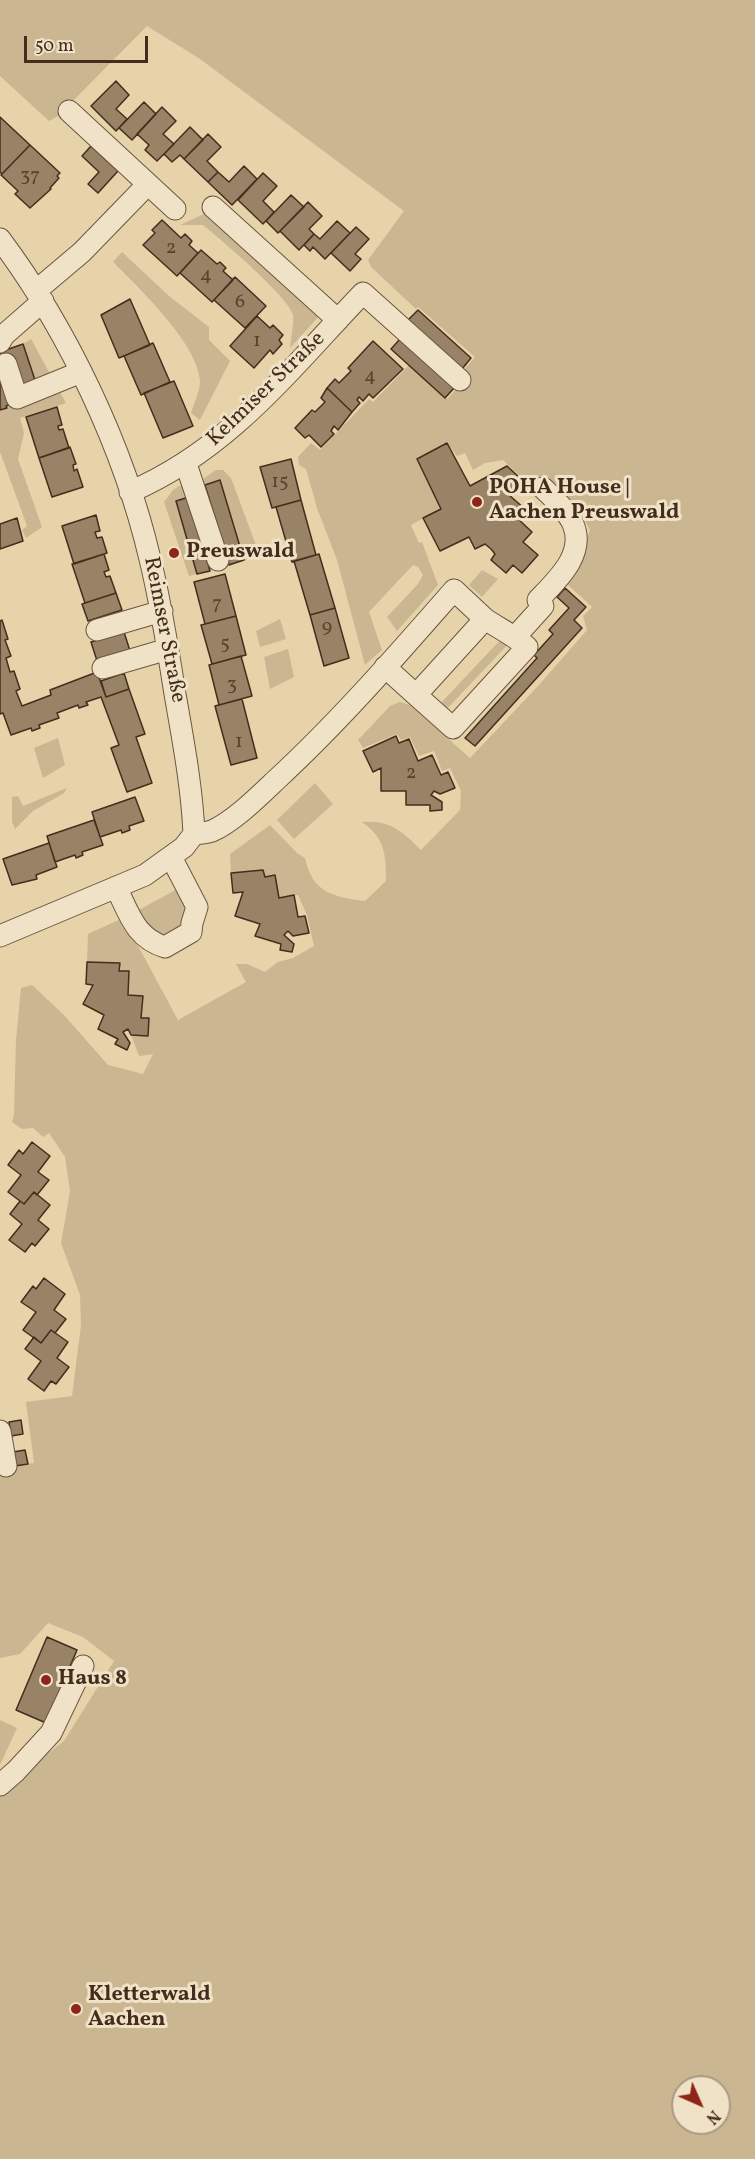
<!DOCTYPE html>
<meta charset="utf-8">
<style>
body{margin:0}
#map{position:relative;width:755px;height:2159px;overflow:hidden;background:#e6d3a9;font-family:Vollkorn,serif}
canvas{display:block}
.north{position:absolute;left:671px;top:2075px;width:60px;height:60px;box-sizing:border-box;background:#efe2c7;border:2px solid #ab9a83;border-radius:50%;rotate:135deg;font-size:16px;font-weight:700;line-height:24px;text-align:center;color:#442d1d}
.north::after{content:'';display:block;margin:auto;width:21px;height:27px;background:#8f2418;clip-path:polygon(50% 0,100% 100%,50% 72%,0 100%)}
.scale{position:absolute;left:24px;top:36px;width:124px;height:27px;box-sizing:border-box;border:3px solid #442d1d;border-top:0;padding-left:8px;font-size:18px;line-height:21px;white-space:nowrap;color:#442d1d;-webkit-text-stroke:4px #efe2c7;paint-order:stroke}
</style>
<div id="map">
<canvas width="755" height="2159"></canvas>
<div class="north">N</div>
<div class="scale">50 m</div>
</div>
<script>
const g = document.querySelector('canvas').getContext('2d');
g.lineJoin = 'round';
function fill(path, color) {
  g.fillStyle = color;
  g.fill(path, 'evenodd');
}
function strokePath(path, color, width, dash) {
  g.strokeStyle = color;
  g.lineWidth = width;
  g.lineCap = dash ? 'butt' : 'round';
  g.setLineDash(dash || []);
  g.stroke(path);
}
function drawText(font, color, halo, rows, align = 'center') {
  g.font = font + ' Vollkorn,serif';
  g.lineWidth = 6;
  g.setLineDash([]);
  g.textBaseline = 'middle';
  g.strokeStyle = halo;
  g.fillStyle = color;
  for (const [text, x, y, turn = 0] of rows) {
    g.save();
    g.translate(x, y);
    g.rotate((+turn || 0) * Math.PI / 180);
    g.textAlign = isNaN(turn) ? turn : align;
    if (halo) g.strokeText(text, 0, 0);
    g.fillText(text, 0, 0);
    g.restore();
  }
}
fill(new Path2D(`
 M0,0H755V2159H0V1791L64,1741L114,1661L83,1637L48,1623L20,1654L0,1658V1468L34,1463L26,1402L72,1396L81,1325L80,1295L61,1243L70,1191L65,1157L49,1133L43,1137L33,1128L22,1129L12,1122L14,1115L16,1040L21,988L32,985L64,1015L108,1065L143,1074L153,1054L139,1056L131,1035H148L149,1019L141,1018L143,996L128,995L129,971H119V963L87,962L88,934L123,918L178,1020L246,982L236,964H247L265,972L278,962L293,958L314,946L307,915L298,895L279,898L275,875L265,877L263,870L231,873L230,854L270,825L297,853L305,858C312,893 334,897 365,901L386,881C386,854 385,838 362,822C390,820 402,831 421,850L460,810L461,791L450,768L442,771L434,751L419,756L410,737L401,740L397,734L363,748L358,740L390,706L400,702L410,705L470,758L539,685L587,630L583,616L592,607L568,585L590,530L581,513L549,480L536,492L503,460L485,463L473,470L465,453L457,456L447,443L417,459L441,509L411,525L419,543L422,542L438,585L397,631L387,617L418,584L423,575L418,567L413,565L369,612L382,650L365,665L337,560L317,508L306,469L299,465L298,457L311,443L320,450L369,399L373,402L409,365L447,399L468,377L463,371L475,357L418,307L416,309L371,267L368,260L404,211L200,59L147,26L58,116L49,121L0,76ZM683,2087H719V2123H683Z
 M204,214L320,315L290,348C291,338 294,324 293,315C289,297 220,239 203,225H180Z
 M122,252L169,296L209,327V340L230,361L200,420L191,413C194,403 200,391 200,381C198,344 139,288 113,262Z
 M31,339L66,403L20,418L24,433L18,459L42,527L26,538L22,530L27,526L0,452V410L40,394L23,344Z
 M216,470H223L231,478L260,556L244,560L220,481L205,485L203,479Z
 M179,486L188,487L189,497L176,501L197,574L189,576L164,502L173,490Z
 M482,570L498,579L482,597L469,585Z
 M280,619L286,639L260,647L256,631Z
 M504,636L511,641L445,711L439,705Z
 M288,649L294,677L270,689L264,657Z
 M58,738L65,765L43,778L34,748Z
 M315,783L333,804L294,839L277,820Z
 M67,788L64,793L33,811L15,829L12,822V797L18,796L23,806Z
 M181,887L188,901L187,923L162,937L152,934L135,912Z
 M0,1720L17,1728L0,1765Z`), '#cab791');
const building = new Path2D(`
 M116,81L129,95L116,109L127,119L116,131L91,106Z
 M144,102L156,114L132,140L119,128Z
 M162,107L176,121L163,134L174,144L157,161L145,150L149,145L137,134Z
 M0,117L30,145L2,174L0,172Z
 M190,127L203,140L184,159L180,155L172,162L164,154Z
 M208,134L221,147L207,161L218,172L208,182L184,159Z
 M30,145L60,173L57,176L59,178L50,188L51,189L30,208L15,194L18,191L1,175Z
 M91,146L118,171L98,193L88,184L99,172L82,156Z
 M244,166L257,179L232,205L208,182L218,172L229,182Z
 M263,173L277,186L263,201L274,212L263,224L238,200Z
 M291,195L304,207L278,233L266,221Z
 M308,202L322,216L309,229L314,234L299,250L280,231Z
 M162,220L181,238L185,234L192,241L189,245L198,253L177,276L143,245L155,233L152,230Z
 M337,221L350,233L325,259L313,247L310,251L304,245L314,234L320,239Z
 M356,227L369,239L355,254L361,259L350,271L331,253Z
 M201,250L217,264L220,262L226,268L223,271L233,280L212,302L180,273Z
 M235,277L266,306L245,328L214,300Z
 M130,299L150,345L119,358L101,315Z
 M418,310L471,358L462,369L408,320Z
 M257,316L270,328L273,325L283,335L279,340L282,344L273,354L270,350L254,368L230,346Z
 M400,339L455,387L445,398L391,349Z
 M373,341L403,369L373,398L369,394L363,401L359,397L357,400L360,403L352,412L327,388L335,379L339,383L351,371L348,368Z
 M153,343L170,382L141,395L124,356Z
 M23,344L40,395L6,406L7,408L0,410V352Z
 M174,381L193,426L163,438L144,393Z
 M327,388L352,412L338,430L334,426L331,431L334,434L321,447L309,435L305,438L295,428L312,410L315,412L325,402L321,398Z
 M57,407L62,425L58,426L59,430L63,429L69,448L39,458L26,417Z
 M447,443L470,486L507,466L522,480L509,495L525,509L517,518L532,532L523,542L538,555L522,573L513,565L506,573L491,560L495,554L491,549L485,544L475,549L469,537L440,551L423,518L441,509L417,459Z
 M70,447L76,464L73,465L74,471L77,469L83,487L52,497L39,458Z
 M291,459L301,500L272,508L260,467Z
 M220,480L244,560L229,565L205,485Z
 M189,497L210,571L197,574L176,501Z
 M301,500L316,555L292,562L276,507Z
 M96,515L100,531L95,532L97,538L102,537L107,553L74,564L62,526Z
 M17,518L23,541L0,549V524Z
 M104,554L109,570L104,572L106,577L110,576L116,593L85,603L72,564Z
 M319,554L335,608L310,615L294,561Z
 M225,574L236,616L205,624L194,582Z
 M565,588L586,607L574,620L582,628L475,746L465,738L537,658L534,655L553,634L549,630L569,608L557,597Z
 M116,593L122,610L88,621L82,604Z
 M335,608L349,658L324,666L310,615Z
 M236,616L246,655L212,664L201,625Z
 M2,620L8,639L5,640L11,656L6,658L10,672L14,671L20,689L16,691L22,706L51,695L50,690L97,672L106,697L129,689L145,734L136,737L152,783L127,792L111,748L119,745L101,697L86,702L88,705L79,708L78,705L57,713L59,718L39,725L40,728L32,731L31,728L11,735L3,713L0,714V621Z
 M124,632L131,654L98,664L91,642Z
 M241,656L252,696L219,705L209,665Z
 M124,673L129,689L106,697L101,681Z
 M242,699L257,758L231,765L215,706Z
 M396,736L399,743L409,739L418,761L432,755L441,775L448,772L455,788L440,794L434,791L431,795L442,802V810L430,811V805H406V791H381V768L373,772L363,751Z
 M135,797L144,821L129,826L130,830L122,833L121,830L100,837L92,812Z
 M94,820L103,845L82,852L83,855L76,858L75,855L55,862L47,836Z
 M49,843L57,867L36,875L37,879L12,885L3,859Z
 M263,870L265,877L275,875L279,898L294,895L298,917L305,916L309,933L293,936L288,931L284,935L294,944L292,952L280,950L281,944L255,936L260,924L235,916L243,892L233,893L231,873Z
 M87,962L120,963L119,971H129L128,995L143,996L141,1018H149L148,1036L131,1035L128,1029L123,1032L130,1043L127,1050L115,1044L118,1039L98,1029L104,1015L83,1004L93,985L86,984Z
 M32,1142L50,1156L38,1172L49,1180L37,1195L34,1192L24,1204L8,1192L21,1175L8,1165L19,1150L23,1154Z
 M34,1192L50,1205L38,1220L49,1229L35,1246L32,1243L25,1252L9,1240L22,1224L10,1214L20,1201L24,1204Z
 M44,1278L65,1294L54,1310L66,1319L55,1333L51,1330L41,1343L23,1330L36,1312L21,1302L33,1286L36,1289Z
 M51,1330L68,1342L57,1358L69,1367L56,1384L51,1381L44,1391L28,1379L41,1361L25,1349L34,1337L41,1343Z
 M21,1420L23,1434L11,1436L9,1422Z
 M25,1450L28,1464L15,1466L13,1452Z
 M47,1637L77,1650L46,1723L16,1710Z`);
fill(building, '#988366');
strokePath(building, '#442d1d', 1.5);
const minor = new Path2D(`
 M69,111L175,209
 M213,207L338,320
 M0,239C68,330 124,448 150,559C161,604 168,649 175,694C183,740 192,787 194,834L184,847L145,875L0,936
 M37,290L82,252L148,184
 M0,342L4,335L43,301
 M6,364L17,398L81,372
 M186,464L218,560
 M130,492C230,449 290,369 363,293L460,380
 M97,630L162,611
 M515,637L543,606L538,600C557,580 586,554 573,524C567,510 553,498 543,488
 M103,668L168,649
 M416,695L453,728L527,647C515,636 500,629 485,619
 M194,834C200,833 206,833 212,831C234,821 258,797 276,780C340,721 397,655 454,590L485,619L416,695L385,667
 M116,887C129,913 135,938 165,947L191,932L192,923L197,907L171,857
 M0,1431L6,1466
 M0,1785L16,1771L51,1733L83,1666`);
strokePath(minor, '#6c5640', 23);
strokePath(minor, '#efe2c7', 21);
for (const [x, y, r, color] of [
 [477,502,6,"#8f2418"],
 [174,553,6,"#8f2418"],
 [46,1680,6,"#8f2418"],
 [76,2009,6,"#8f2418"]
]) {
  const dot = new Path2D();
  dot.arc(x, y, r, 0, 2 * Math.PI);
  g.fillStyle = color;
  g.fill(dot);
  strokePath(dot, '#efe2c7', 2);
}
drawText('20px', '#59422f', null, [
 ["37",30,177],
 ["2",171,249],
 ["4",206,276],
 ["6",240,303],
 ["1",257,342],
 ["4",370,377],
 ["15",280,483],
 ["7",217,605],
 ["9",327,628],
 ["5",225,645],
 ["3",232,686],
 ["1",239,743],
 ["2",411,774]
]);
drawText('22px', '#442d1d', '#efe2c7', [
 ["Kelmiser Straße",267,390,-44],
 ["Reimser Straße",163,630,79]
]);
drawText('bold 22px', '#442d1d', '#efe2c7', [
 ["POHA House |",489,489],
 ["Aachen Preuswald",489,514],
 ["Preuswald",186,553],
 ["Haus 8",58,1680],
 ["Kletterwald",88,1996],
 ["Aachen",88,2021]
], 'left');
</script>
